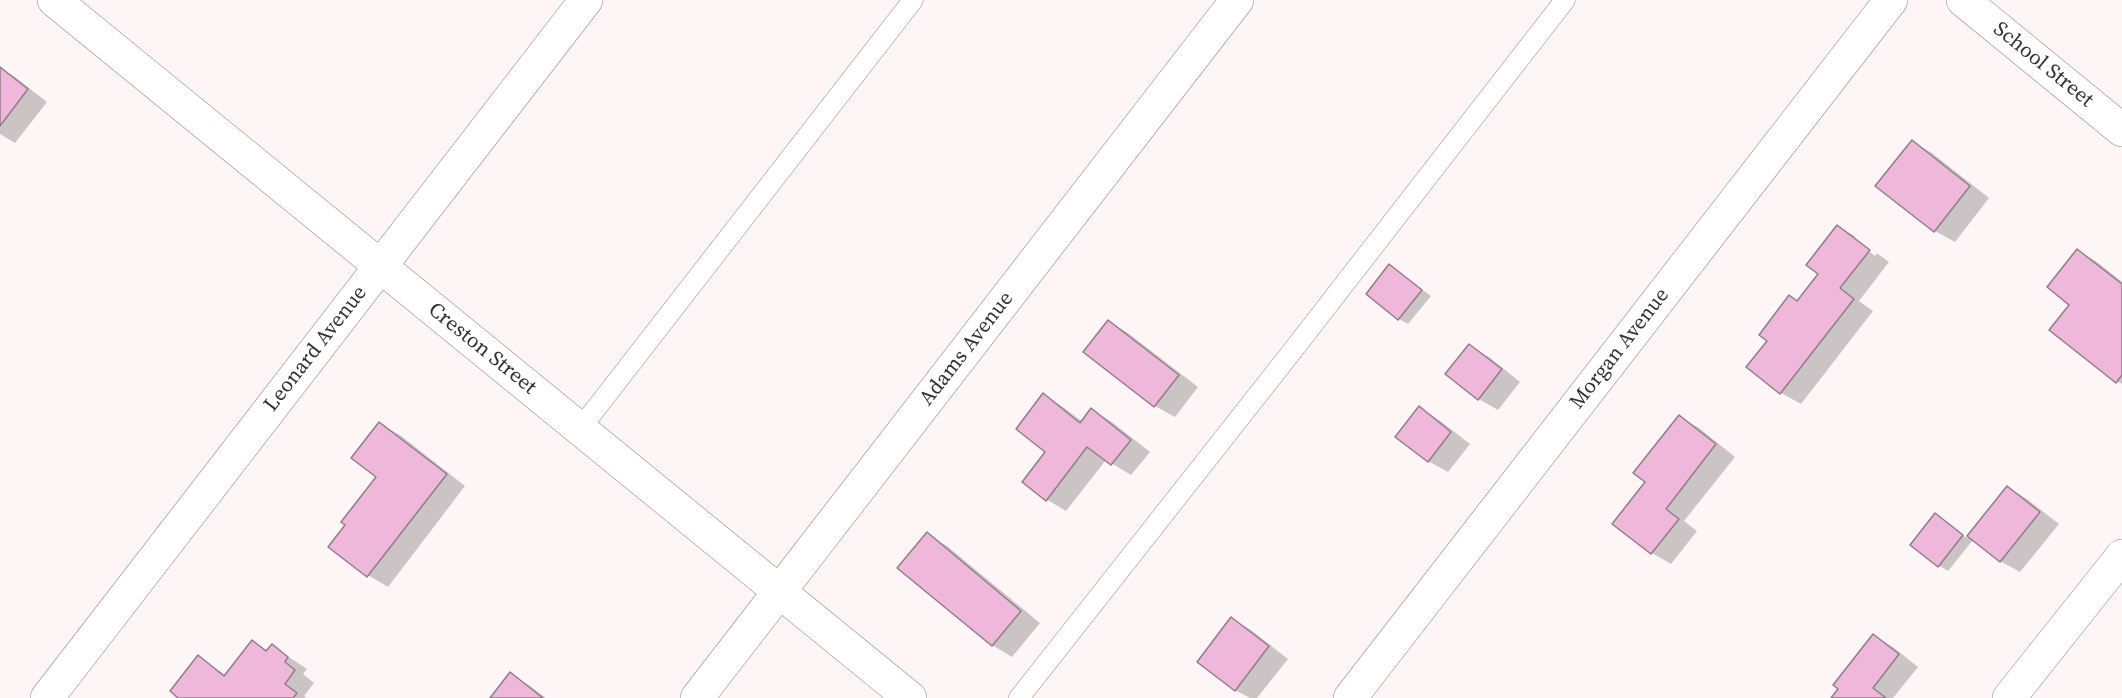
<!DOCTYPE html>
<style>
body{margin:0}
canvas{display:block;background:#fef5f6}
</style>
<canvas width="2122" height="698"></canvas>
<script>
const g = document.querySelector('canvas').getContext('2d');
g.lineJoin = 'round';
function fill(path, color) {
  g.fillStyle = color;
  g.fill(path, 'evenodd');
}
function strokePath(path, color, width, dash) {
  g.strokeStyle = color;
  g.lineWidth = width;
  g.lineCap = dash ? 'butt' : 'round';
  g.setLineDash(dash || []);
  g.stroke(path);
}
function drawText(font, color, halo, rows, align = 'center') {
  g.font = font + ' "Source Serif 4",serif';
  g.lineWidth = 6;
  g.setLineDash([]);
  g.textBaseline = 'middle';
  g.strokeStyle = halo;
  g.fillStyle = color;
  for (const [text, x, y, turn = 0] of rows) {
    g.save();
    g.translate(x, y);
    g.rotate((+turn || 0) * Math.PI / 180);
    g.textAlign = isNaN(turn) ? turn : align;
    if (halo) g.strokeText(text, 0, 0);
    g.fillText(text, 0, 0);
    g.restore();
  }
}
fill(new Path2D(`
 M0,68L15,77L47,102L15,143L0,134Z
 M1912,142L1932,153L1989,198L1955,242L1935,231L1878,186Z
 M1838,227L1855,236V240L1875,256L1877,253L1855,237L1889,262L1859,301L1873,311L1801,404L1781,393L1748,367L1769,341L1790,296L1799,302L1820,274Z
 M2077,250L2097,262L2122,282V384L2117,381L2071,305Z
 M1390,266L1431,296L1408,324L1399,319Z
 M1109,322L1128,333L1198,387L1175,417L1155,406Z
 M1469,346L1489,357L1520,382L1498,410L1479,399Z
 M1044,395L1063,407L1083,422L1092,410L1112,422L1150,452L1131,475L1106,460L1066,511L1046,499L1047,452Z
 M1420,408L1439,420L1470,444L1448,472L1428,461Z
 M1679,417L1699,428L1735,457L1684,521L1697,531L1671,564L1652,553L1647,481Z
 M380,424L400,435L465,486L388,587L368,575L378,477Z
 M2007,487L2027,499L2059,524L2020,572L2000,561L1973,540L1948,571L1938,565L1935,515L1967,538Z
 M927,534L947,546L1040,623L1012,657L992,645Z
 M1232,619L1251,630L1288,659L1257,698H1250L1235,690Z
 M1873,636L1893,647L1918,667L1893,698H1833Z
 M253,642L268,651L272,646L307,669L303,674L314,683L304,696L306,698H181L198,657L227,676Z
 M510,674L530,686L546,698H492Z`), '#0003');
const building = new Path2D(`
 M0,67L28,89L0,126Z
 M1912,140L1970,186L1934,232L1875,186Z
 M1837,225L1870,250L1840,288L1854,299L1780,394L1746,367L1767,341L1759,335L1789,295L1797,301L1818,274L1806,265Z
 M2077,249L2122,284V375L2116,383L2049,330L2069,305L2047,287Z
 M1389,264L1422,290L1398,320L1366,294Z
 M1108,320L1179,375L1154,407L1083,352Z
 M1469,344L1502,369L1478,400L1445,374Z
 M1043,393L1080,423L1091,408L1131,440L1111,465L1087,447L1046,501L1022,482L1045,452L1016,429Z
 M1419,406L1451,432L1428,462L1395,437Z
 M1679,415L1716,444L1666,509L1679,519L1651,554L1612,524L1645,482L1633,473Z
 M379,422L447,474L367,577L328,547L345,525L341,522L376,477L351,458Z
 M2007,486L2040,512L2000,562L1967,536Z
 M1935,513L1963,535L1938,567L1910,545Z
 M927,532L1021,611L992,646L897,568Z
 M1231,617L1269,646L1235,691L1197,662Z
 M1873,634L1899,654L1873,688L1886,698H1831L1838,689L1833,685Z
 M252,640L266,651L272,644L288,657L285,662L295,670L285,684L297,693L293,698H178L170,691L198,655L224,676Z
 M510,672L543,698H490Z`);
fill(building, '#efb8da');
strokePath(building, '#8f7e88', 1.5);
const lane = new Path2D(`
 M580,429L913,0
 M1019,698L1290,354L1565,0`);
const street = new Path2D(`
 M54,0L910,698
 M1963,0L2122,130
 M47,698L586,0
 M697,698L1237,0
 M1350,698L1891,0
 M2009,698L2122,556`);
strokePath(lane, '#978286', 21);
strokePath(street, '#978286', 34);
strokePath(lane, '#fff', 20);
strokePath(street, '#fff', 33);
drawText('21px', '#382f31', '#fff', [
 ["School Street",2043,65,39],
 ["Leonard Avenue",316,349,-52],
 ["Creston Street",482,349,39],
 ["Adams Avenue",967,349,-52],
 ["Morgan Avenue",1620,349,-52]
]);
</script>
